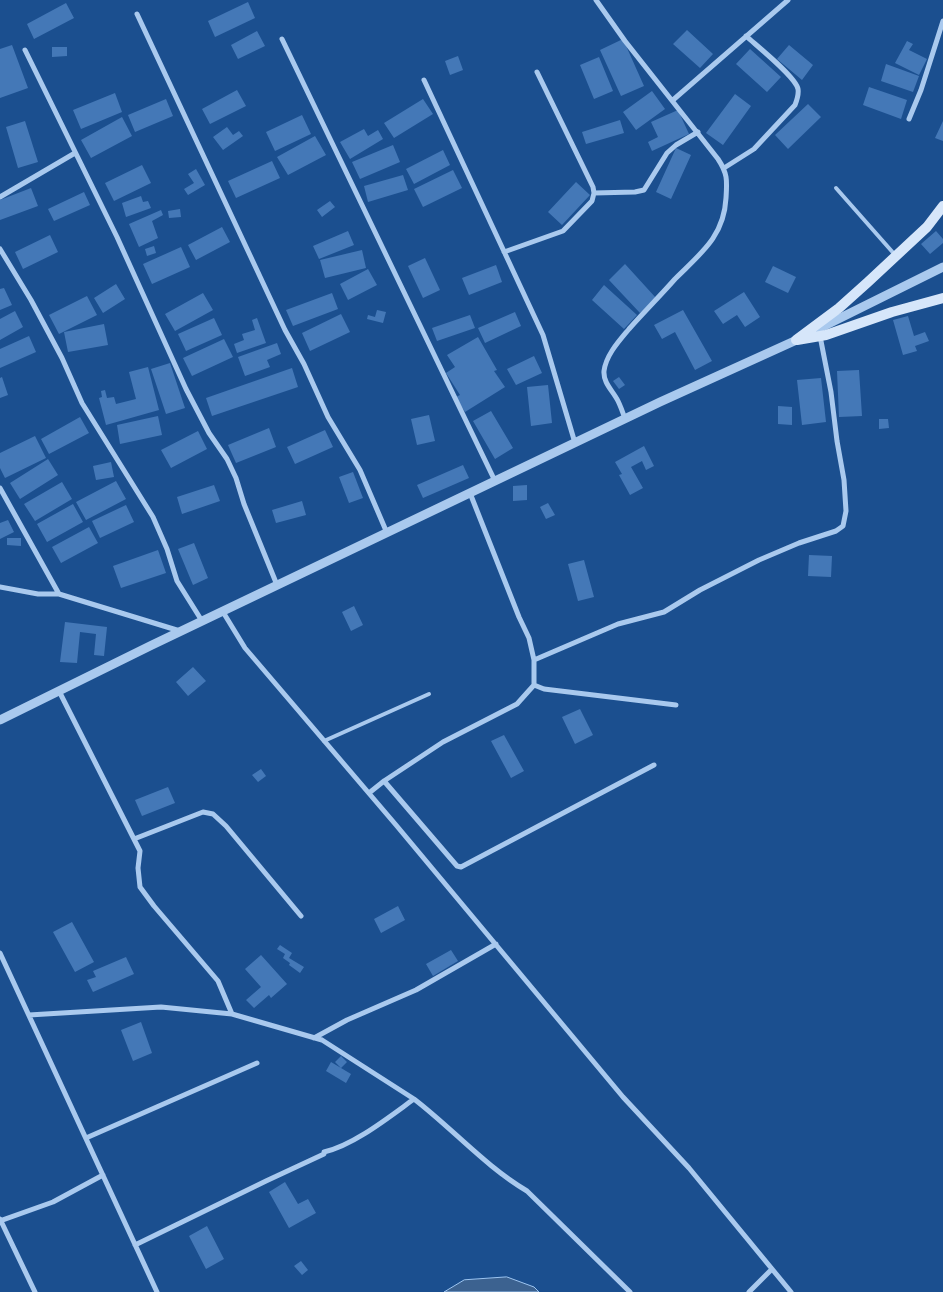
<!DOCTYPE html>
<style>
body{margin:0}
canvas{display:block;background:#1b4f8f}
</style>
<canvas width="943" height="1292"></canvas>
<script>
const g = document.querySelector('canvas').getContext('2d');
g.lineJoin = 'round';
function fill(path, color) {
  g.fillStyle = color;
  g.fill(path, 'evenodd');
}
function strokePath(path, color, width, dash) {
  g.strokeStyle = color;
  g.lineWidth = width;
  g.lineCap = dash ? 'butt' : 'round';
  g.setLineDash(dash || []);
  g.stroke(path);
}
const water = new Path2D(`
 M507,1277L534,1287L539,1292H444L464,1280Z`);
fill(water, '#3c6290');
strokePath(water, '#9cc4f0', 1);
fill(new Path2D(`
 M248,2L255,18L215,37L208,21Z
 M66,3L74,18L34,39L27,24Z
 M687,30L713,54L700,68L673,44Z
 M257,31L265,46L238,59L231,45Z
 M623,39L644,86L621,96L600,50Z
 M907,41L913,44L909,50L927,59L919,75L895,63Z
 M12,45L28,88L0,98V49Z
 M789,45L813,65L802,80L777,59Z
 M52,47H67V56L52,57Z
 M750,49L781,77L767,92L736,64Z
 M458,56L463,70L450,75L445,61Z
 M599,57L613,91L594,99L580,65Z
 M886,64L919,76L913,92L881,81Z
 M869,87L907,100L901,119L863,105Z
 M237,90L246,106L210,124L202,109Z
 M652,91L665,109L636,130L623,112Z
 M115,93L122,112L81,129L73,110Z
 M735,94L751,106L723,145L706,133Z
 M166,99L173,116L135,132L128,115Z
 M423,99L433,114L394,138L384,123Z
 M808,104L821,117L788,149L775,135Z
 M678,110L689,134L652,151L648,142L658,137L651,122Z
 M302,115L311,134L275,151L266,132Z
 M122,117L132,136L91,158L81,140Z
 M620,120L624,133L586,144L582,132Z
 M25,121L38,162L18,168L6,127Z
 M943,121V141L935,138Z
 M227,127L233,135L239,131L243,136L223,150L213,137Z
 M364,129L368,136L378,130L383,139L350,159L340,142Z
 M315,136L326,155L288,175L277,157Z
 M393,145L400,162L360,179L352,162Z
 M676,148L691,155L671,199L656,192Z
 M443,150L450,165L414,184L406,169Z
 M272,161L280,178L236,198L228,181Z
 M142,165L151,183L114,201L105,183Z
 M196,169L205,185L188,195L184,189L194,183L188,174Z
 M453,170L462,188L423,207L414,189Z
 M403,175L408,190L368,202L364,186Z
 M576,182L590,195L562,225L548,212Z
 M31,188L38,206L0,220V200Z
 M84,192L90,205L54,221L48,209Z
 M141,196L143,202L148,201L151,208L126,217L122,203Z
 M330,201L335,207L322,217L317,210Z
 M180,209L181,217L169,218L168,211Z
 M161,210L163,215L152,221L158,238L139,247L129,224Z
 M222,227L230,242L196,260L188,245Z
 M348,231L354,245L319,259L313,246Z
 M936,231L943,239V243L930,254L921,244Z
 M50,235L58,252L23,269L15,252Z
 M154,246L156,253L147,256L145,249Z
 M181,247L190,267L152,284L143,264Z
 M362,250L366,268L325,278L320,260Z
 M425,258L440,290L423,298L408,266Z
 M625,264L656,298L640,313L609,280Z
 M496,265L502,282L469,295L462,278Z
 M773,266L796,277L788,293L765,282Z
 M368,269L377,285L348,300L340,284Z
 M116,284L125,299L103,313L94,298Z
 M604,285L637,315L624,329L592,300Z
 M4,288L12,305L0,310V289Z
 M744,292L760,317L745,327L737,315L723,324L714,311Z
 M203,293L213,310L175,331L165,314Z
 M332,293L338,309L293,326L286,310Z
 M87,296L97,315L59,334L49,315Z
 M377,310L386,312L383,323L367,319L368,315L375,317Z
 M683,310L712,361L695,370L675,332L662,339L654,325Z
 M15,311L23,327L0,340V319Z
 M515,312L521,326L485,343L478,328Z
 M341,314L350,332L310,351L302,333Z
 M470,315L475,328L437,341L432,328Z
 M908,316L914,336L925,332L929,341L915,346L917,351L903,355L893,320Z
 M214,318L222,335L186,351L178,334Z
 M257,318L266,343L237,353L234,344L244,340L242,334L255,330L252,320Z
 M104,324L108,345L68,352L64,332Z
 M29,336L36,352L0,368V349Z
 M478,337L497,370L494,371L505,387L465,412L456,397L460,395L446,373L455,367L447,355Z
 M224,339L233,357L192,376L183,358Z
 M277,343L281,354L267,360L270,367L245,376L238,357Z
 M534,356L542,373L516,385L507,369Z
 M170,363L185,408L166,414L151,369Z
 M148,367L159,410L106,425L99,398L102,397L101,391L105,390L107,398L114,397L116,404L136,399L129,372Z
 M292,368L298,387L212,416L206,398Z
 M859,370L862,416L839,417L837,371Z
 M2,377L8,395L0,398V378Z
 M619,377L625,385L619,389L613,381Z
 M821,378L826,422L802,425L797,380Z
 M548,385L552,423L531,426L527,387Z
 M778,406L792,407V425L778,424Z
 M491,411L513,448L495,459L473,421Z
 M429,415L435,441L417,445L411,419Z
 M158,416L162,435L120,444L117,425Z
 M80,417L89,433L49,454L41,439Z
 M879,419H888L889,428L879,429Z
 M269,428L276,447L236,463L228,445Z
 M325,430L333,447L295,464L287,447Z
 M198,431L207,449L171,468L161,450Z
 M35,436L46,458L5,478L0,468V453Z
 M644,446L654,466L646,470L642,461L631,467L643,488L630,495L619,475L622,474L615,462Z
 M48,459L58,475L20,499L10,483Z
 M111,462L114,477L96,480L93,466Z
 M463,465L469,478L423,498L417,485Z
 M353,472L363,498L349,503L339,477Z
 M116,481L126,499L86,520L76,502Z
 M62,482L72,499L35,521L24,504Z
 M214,485L220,501L182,514L177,497Z
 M527,485V500L513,501V486Z
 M302,501L306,515L276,523L272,510Z
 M548,503L555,515L546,519L540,507Z
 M73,504L83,522L47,542L37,524Z
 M126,505L134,522L100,538L92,521Z
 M8,520L14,532L0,539V523Z
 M89,527L98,543L61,563L52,547Z
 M7,538H21V546L7,545Z
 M194,543L208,578L193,585L178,549Z
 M158,550L166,573L121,588L113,566Z
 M809,555L832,556L831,577L808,576Z
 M584,560L594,597L578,601L568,564Z
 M354,606L363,625L351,631L342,612Z
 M65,622L107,627L104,656L94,655L96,634L80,632L77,663L60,662Z
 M193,667L206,681L188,696L176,682Z
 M580,709L593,735L575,744L562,717Z
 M504,735L524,771L511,778L491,741Z
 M261,769L266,776L258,782L252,775Z
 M168,787L175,803L142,816L135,800Z
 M398,906L405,920L381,933L374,919Z
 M72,922L94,962L75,972L53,932Z
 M280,945L292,953L289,958L304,967L300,973L289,965L290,963L283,958L285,954L277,949Z
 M451,950L458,961L433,976L426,964Z
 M261,955L287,984L271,998L269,995L254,1008L246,1000L261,987L245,969Z
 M126,957L134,974L93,992L87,980L96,977L93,971Z
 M141,1022L152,1053L133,1061L121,1030Z
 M341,1056L347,1062L341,1068L335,1062Z
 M331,1062L351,1074L346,1083L326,1071Z
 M285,1182L298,1204L308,1199L316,1213L289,1228L269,1192Z
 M207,1226L224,1259L206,1269L189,1236Z
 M301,1261L308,1270L302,1275L294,1266Z`), '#4478b7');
strokePath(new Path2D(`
 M836,188L896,256
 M324,741L429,694`), '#a9c9ee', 4);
strokePath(new Path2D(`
 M596,0L625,41L718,159C728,174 727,181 726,198C724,237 700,254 675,279C660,296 644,312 629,329C619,341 606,355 604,371C603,383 613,391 618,401C621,407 623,413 625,419
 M137,14L285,330L304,364L328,417L360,470L387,533
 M282,39L495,481
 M25,50L117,237L186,389L209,433L227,459L236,478L244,504L277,585
 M424,80L543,335L575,443
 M673,100L788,0
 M909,119L921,90L943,21
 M724,168L754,149L795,105C797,100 799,95 798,89C796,77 757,46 746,36
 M594,193L635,192L644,190L667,153L676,145L698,132
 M0,197L75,153
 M0,249L31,300L62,358L82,403L153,517L167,549L177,581L202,621
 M504,252L563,231L592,201L594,193L593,187L537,72
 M0,488L59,594
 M0,587L38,594H59L180,631
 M223,612L245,648L396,825L623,1097L689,1168L791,1292
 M534,660L618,624L664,612L700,590L759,560L799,543L836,531L843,526L846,511L844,480L837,441L831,392L820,336
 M534,685L544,689L676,705
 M59,691L140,851L138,868L140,887L154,906L218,981L232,1014
 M384,781L457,866L461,867L654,765
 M369,793L384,781L443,742L517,704L534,685V660L529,638L519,617L470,493
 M134,839L203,812L213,814L226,826L301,916
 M0,953L157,1292
 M29,1015L161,1007L232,1014L322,1040L414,1099
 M314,1038L347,1020L416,990L496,944
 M86,1138L257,1063
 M0,1219L35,1292
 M0,1221L53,1202L103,1175
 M135,1245L266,1181L324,1154V1152C354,1145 389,1117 414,1099C453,1129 485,1166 527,1191L630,1292
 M749,1292L772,1269`), '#a9c9ee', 5);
strokePath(new Path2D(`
 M812,332L943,267
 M0,720L152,645L660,402L801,338`), '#a9c9ee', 9);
strokePath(new Path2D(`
 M796,340L839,308L868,282L927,227L943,206
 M797,340L826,335L892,312L943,298`), '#d6e6fa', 10);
</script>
